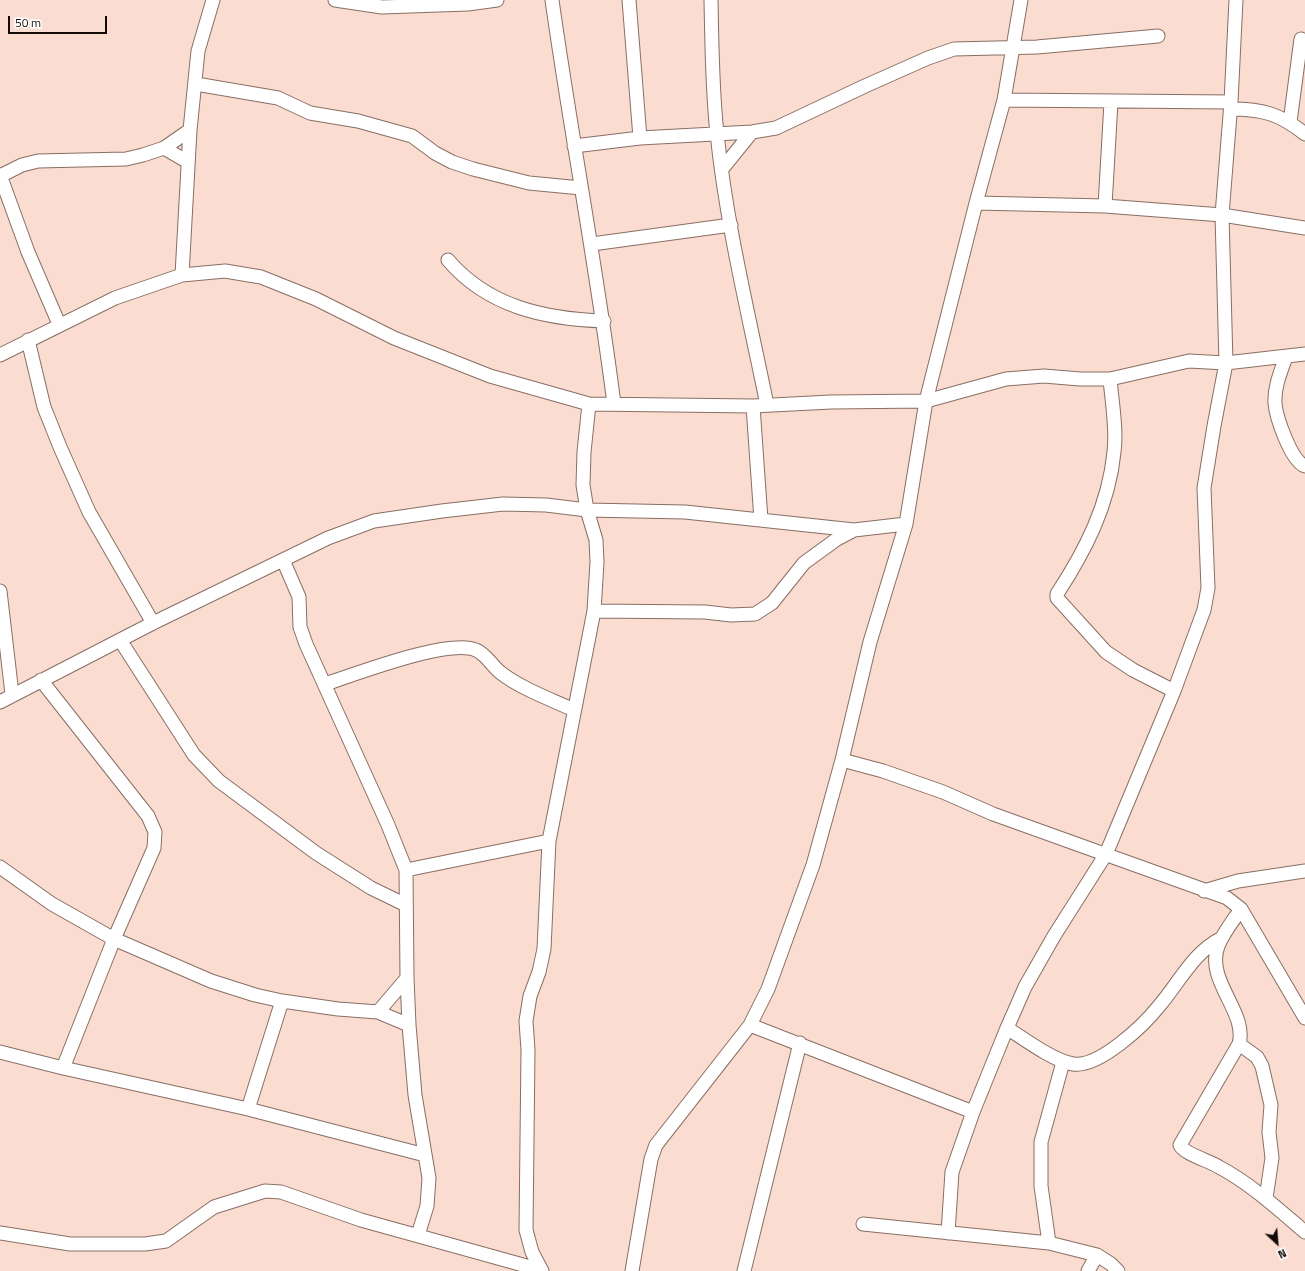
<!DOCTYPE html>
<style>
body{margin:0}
#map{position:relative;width:1305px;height:1271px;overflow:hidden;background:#fbdcd0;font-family:"Titillium Web",sans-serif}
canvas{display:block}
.north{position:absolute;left:1257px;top:1223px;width:40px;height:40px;-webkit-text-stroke:3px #fff;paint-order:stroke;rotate:154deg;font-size:11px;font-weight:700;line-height:16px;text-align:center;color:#140a07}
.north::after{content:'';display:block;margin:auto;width:14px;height:18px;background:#140a07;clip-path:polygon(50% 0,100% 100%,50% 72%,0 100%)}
.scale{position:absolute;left:8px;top:16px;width:99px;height:18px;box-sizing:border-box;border:2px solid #140a07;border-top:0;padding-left:5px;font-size:12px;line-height:14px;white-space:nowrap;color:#140a07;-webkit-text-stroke:3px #fff;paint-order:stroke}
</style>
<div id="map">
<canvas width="1305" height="1271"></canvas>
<div class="north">N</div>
<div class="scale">50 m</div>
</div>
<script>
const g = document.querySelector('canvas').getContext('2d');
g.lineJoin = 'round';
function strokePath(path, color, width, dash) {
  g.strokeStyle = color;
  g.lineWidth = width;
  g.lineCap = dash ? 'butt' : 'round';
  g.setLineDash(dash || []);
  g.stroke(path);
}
const street = new Path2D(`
 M335,0L382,7L468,4L497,0
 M552,0C571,135 597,269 614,404
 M629,0L640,138
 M711,0C712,45 712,89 717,133C726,223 749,316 767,405
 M196,84L278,98L310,113L358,121L412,136L435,153L452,162L473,169L529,183L581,188
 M1004,100L1231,102
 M1231,109C1263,109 1280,114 1305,134
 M1290,122L1301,39
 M574,146L640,138L752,132L776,128L865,86L928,58L954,49L1037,47L1158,36
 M164,148L188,162
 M722,169L752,132
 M0,175L28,252L59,324
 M0,176L22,165L38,161L126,159L143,155L164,148L190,130
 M976,203L1105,206L1222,215L1305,228
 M1105,206L1111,102
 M592,244L731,225
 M448,260C488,307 545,319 604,321
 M182,275L190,130L198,51L213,0
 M28,340L44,407L60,447L89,512L153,623
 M0,355L115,298L182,275L225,271L261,277L316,299L394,338L490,376L589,404L753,406L831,402L926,401L1006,379L1044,376L1080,379H1110L1189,361L1226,363L1305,354
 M1286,357C1281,371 1274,387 1275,403C1276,417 1291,461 1305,466
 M1110,379C1112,402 1117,430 1114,452C1109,505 1085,551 1057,594V598L1106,652L1133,670L1174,691
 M753,406L761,520
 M283,560L299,597L300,627L306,644L388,825L406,870L407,978L409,1025L415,1095L429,1178L427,1206L418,1235
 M0,591L12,694
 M594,611L705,612L731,615L755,614L772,603L804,563L837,539L854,530L906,524
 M120,640L194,755L219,781L316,853L371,888L406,905
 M41,680L148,816L155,832L154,848L114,939L63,1068
 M325,684C356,674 449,638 476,650C486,654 492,666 501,673C522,689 550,699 574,710
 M0,702L153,623L328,538L374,521L442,511L503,504L546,505L587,510L685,512L854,530
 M842,760L883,771L943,792L993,814L1227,898L1241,909L1305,1018
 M0,867L52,904L114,939L211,981L255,995L282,1001L338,1009L378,1012L409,1025
 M406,870L549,841
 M1204,891L1238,881L1305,871
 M1241,909C1233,921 1223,933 1218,946C1205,981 1248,1012 1239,1044L1180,1145C1184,1154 1210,1161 1219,1167C1251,1184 1278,1209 1305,1232
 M378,1012L407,978
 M750,1025L973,1112
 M1007,1028C1024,1039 1054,1061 1073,1064C1099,1068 1144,1025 1159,1006C1179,983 1193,952 1222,938
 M1239,1044L1257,1057L1262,1066L1271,1105L1269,1132L1272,1158L1266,1198
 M0,1052L63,1068L248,1109L425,1155
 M248,1109L282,1001
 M863,1224L1049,1243L1097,1255L1111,1264L1118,1271
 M0,1233L70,1244H145L166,1241L214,1207L265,1191L281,1192L361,1220L541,1270
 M948,1233L952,1172L973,1112L1007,1028L1025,987L1054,936L1106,854L1174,691L1204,610L1208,588L1204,488L1214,426L1226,363L1222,215L1231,102L1236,0
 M1049,1243L1041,1186V1142L1063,1062
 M542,1271L532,1252L526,1230L528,1050L526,1021L530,996L539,972L544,949L549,841L594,611L597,562L596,540L587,510L583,485L584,452L589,404
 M632,1271L651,1159L656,1145L750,1025L768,989L813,865L842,760L870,642L906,524L926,401L976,203L1004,100L1021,0
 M744,1271L800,1043
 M1088,1271L1097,1255`);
strokePath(street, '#896e63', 15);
strokePath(street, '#fff', 13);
</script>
